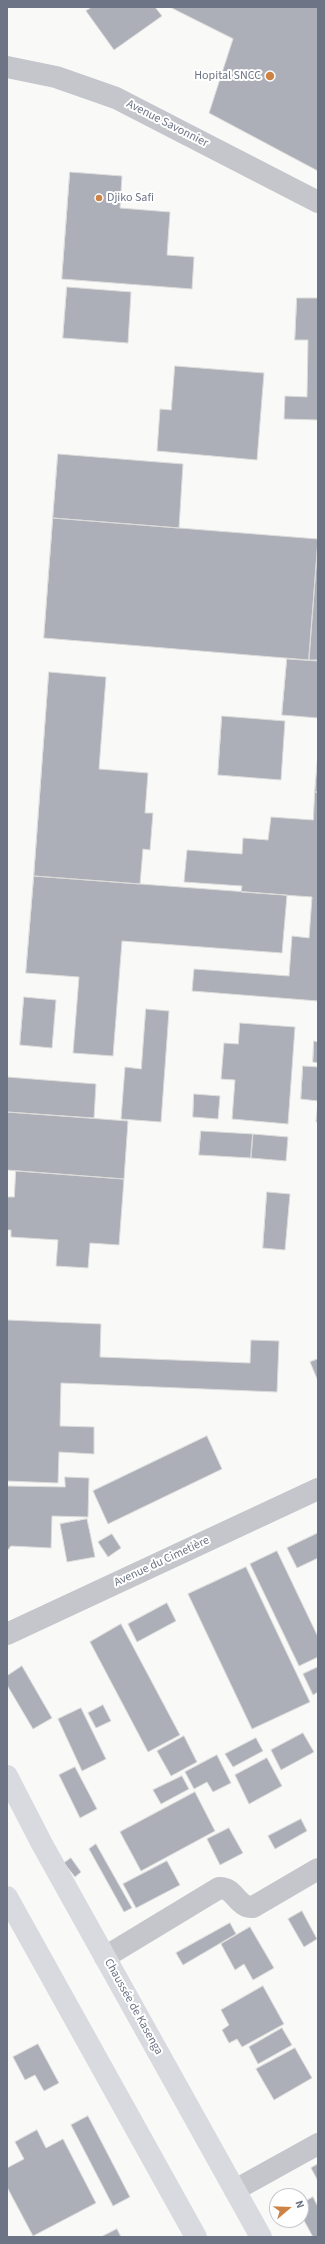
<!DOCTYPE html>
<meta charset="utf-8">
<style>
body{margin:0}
#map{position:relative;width:325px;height:2244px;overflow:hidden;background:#f9f9f8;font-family:"Source Sans 3",sans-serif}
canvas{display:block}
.frame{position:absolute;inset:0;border:8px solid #6d7485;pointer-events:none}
.north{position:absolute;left:269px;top:2188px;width:40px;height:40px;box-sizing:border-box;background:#fff;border:1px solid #c5c7ce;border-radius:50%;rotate:71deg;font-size:11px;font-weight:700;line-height:16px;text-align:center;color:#6d7485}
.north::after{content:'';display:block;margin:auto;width:14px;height:18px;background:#cd8344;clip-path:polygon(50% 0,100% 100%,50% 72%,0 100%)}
</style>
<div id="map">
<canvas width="325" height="2244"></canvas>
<div class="frame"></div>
<div class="north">N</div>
</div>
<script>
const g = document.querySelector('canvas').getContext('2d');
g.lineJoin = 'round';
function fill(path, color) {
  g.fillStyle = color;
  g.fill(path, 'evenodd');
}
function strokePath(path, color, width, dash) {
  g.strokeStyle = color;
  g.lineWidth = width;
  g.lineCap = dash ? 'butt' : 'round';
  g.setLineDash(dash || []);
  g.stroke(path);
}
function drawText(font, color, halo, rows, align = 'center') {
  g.font = font + ' "Source Sans 3",sans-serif';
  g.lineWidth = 4;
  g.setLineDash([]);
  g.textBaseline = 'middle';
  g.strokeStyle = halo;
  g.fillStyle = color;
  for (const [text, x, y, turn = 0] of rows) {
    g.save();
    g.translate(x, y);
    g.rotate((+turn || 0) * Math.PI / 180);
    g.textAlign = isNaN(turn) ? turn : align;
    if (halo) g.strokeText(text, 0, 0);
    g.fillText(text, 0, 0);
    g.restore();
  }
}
const building = new Path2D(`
 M92,7H155L162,16L114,50L86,11Z
 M170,7H318V171L209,113L233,39Z
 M70,172L122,176L120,208L170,212L167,255L194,257L192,289L62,279Z
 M67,287L131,292L128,343L63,338Z
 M297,298H318V420L284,419L285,396L307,397L308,340H295Z
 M175,366L264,373L257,460L157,451L160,409L171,410Z
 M58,454L183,464L179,528L53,518Z
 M53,518L318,539L309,660L44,638Z
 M318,542V660H309Z
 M287,659L318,661V718L282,715Z
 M49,672L106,677L99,769L148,773L145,813H153L150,850L143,849L140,884L34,876Z
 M222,716L285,721L281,780L218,775Z
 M318,752V792H315Z
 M315,792H318V1001L192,991L194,969L289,976L292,936L309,938L312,897L241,892L242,886L184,882L187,850L242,854L243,838L268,840L271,817L313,820Z
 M34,876L287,895L282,953L122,941L113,1056L73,1053L79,977L26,973Z
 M24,997L56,1000L52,1048L20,1045Z
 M146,1009L169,1011L161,1122L121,1119L125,1067L141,1069Z
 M240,1023L295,1027L288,1124L232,1119L235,1080L221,1079L224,1043L238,1044Z
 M314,1041L318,1042V1063L313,1062Z
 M303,1066L318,1067V1122H316L318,1101L301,1099Z
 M7,1077L96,1084L94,1118L7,1112Z
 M194,1094L220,1096L218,1119L193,1117Z
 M7,1112L128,1121L124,1179L7,1170Z
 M201,1131L253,1134L251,1158L199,1155Z
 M253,1134L288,1137L286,1161L251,1158Z
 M16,1171L124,1179L119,1245L90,1243L88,1268L56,1266L58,1240L11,1237V1230H7V1197H14Z
 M267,1192L290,1194L285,1250L263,1248Z
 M7,1320L101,1324L100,1357L250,1363L251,1340L279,1341L277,1392L61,1383L60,1426L94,1427V1454L59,1452L58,1483L7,1481Z
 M318,1359V1381L310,1362Z
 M207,1436L222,1469L108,1524L93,1491Z
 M65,1477L89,1478L88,1517L52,1516L51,1548L11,1546L7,1551V1486L65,1487Z
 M87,1519L95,1557L67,1562L60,1524Z
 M318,1533V1558L297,1568L287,1548Z
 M112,1534L121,1548L108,1557L98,1542Z
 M277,1551L318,1637V1657L299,1666L250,1564Z
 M246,1567L310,1702L252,1729L188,1594Z
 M167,1603L176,1621L137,1642L128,1624Z
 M121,1624L180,1735L148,1752L90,1642Z
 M22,1666L52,1718L33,1729L7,1685V1676Z
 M318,1667V1692L313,1695L303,1674Z
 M103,1705L111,1721L96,1728L88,1713Z
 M81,1708L106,1759L82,1771L58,1719Z
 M303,1733L314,1752L281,1770L271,1750Z
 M184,1736L197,1762L171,1776L157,1751Z
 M256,1738L263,1751L233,1767L225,1754Z
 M217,1755L231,1783L213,1792L207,1782L194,1789L185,1772Z
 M267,1758L282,1786L249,1804L235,1775Z
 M75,1767L97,1809L80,1818L59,1775Z
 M182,1776L189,1789L161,1804L153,1790Z
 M195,1792L215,1831L141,1871L120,1832Z
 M301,1819L307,1831L275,1849L268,1836Z
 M229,1828L243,1853L220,1865L207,1839Z
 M96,1844L132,1908L124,1912L89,1849Z
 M71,1858L81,1872L75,1877L64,1863Z
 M167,1861L180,1885L136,1908L123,1884Z
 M302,1911L317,1939L304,1947L288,1919Z
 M230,1923L236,1934L183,1965L176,1953Z
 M250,1927L274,1968L253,1980L244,1964L235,1970L221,1944Z
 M263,1986L284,2024L242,2047L237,2039L229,2043L222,2030L229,2025L221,2010Z
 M282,2028L292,2045L258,2064L249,2047Z
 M38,2044L59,2083L44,2091L35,2075L25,2080L13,2057Z
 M295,2048L312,2078L274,2100L256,2069Z
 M88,2116L130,2197L113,2206L71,2125Z
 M37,2130L46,2148L63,2139L96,2203L33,2236L7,2187V2168L24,2159L15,2142Z
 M318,2164V2181L311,2168Z
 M313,2197L318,2207V2237H313L301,2215V2204Z
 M117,2229L121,2237H101Z`);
fill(building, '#acafb7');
strokePath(building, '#dbdbda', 1);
strokePath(new Path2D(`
 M7,1634L318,1489
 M105,1957L219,1888C235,1887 237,1908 253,1907L318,1869
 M235,2190L318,2144`), '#c4c6cb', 22);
strokePath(new Path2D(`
 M7,67L56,77L116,98L318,202`), '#c4c6cb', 22);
strokePath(new Path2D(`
 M7,1776L42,1844L261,2237
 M7,1897L196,2237`), '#d9dadf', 22);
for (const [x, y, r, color] of [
 [270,76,5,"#cd8344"],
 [99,198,4,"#cd8344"]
]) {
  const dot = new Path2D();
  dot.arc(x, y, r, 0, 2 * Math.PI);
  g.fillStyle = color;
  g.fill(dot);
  strokePath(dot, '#fff', 1.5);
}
drawText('12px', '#6d7485', '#fff', [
 ["Hopital SNCC",261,76],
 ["Djiko Safi",107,198,"left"]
], 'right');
drawText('12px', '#6d7485', '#fff', [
 ["Avenue Savonnier",167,124,27],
 ["Avenue du Cimetière",162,1562,-25],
 ["Chaussée de Kasenga",133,2007,61]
]);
</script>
